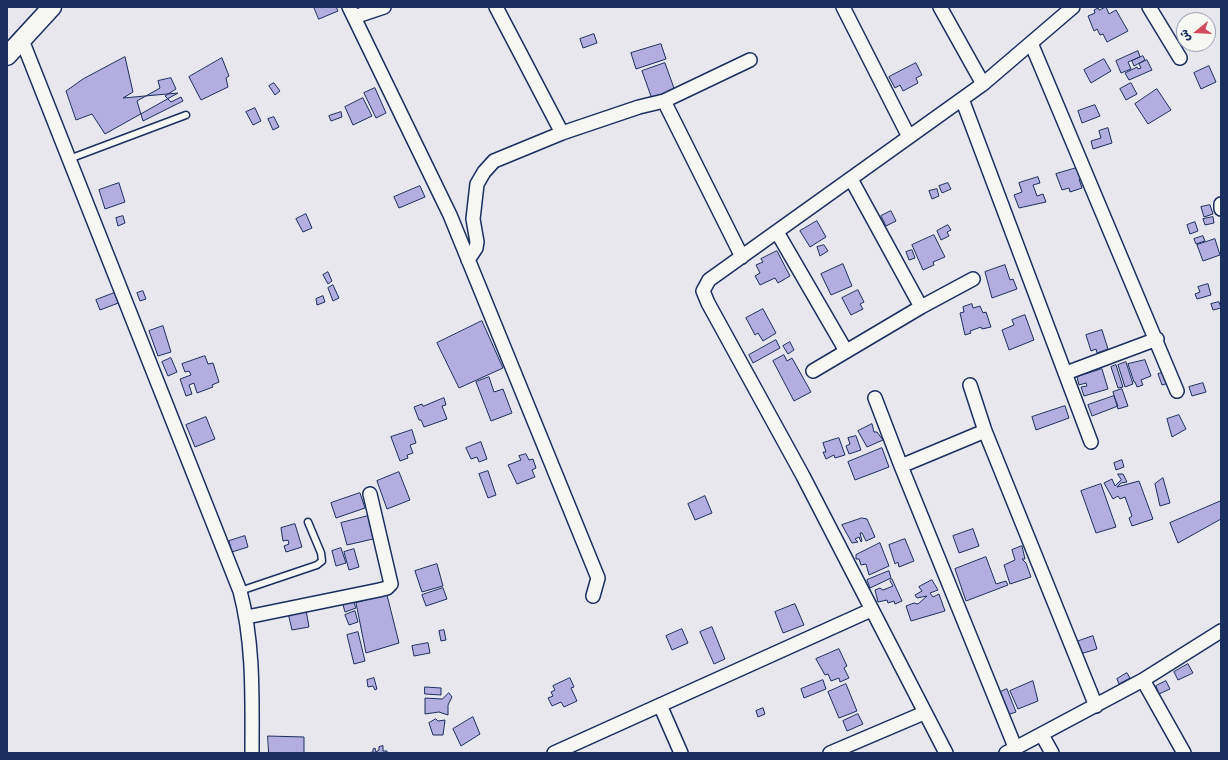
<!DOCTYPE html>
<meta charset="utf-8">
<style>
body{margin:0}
#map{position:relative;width:1228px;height:760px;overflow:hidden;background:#e9e7ee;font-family:Kalam,"Playpen Sans Arabic",sans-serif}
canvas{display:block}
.frame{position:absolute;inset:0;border:8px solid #1b2f5e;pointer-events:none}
.north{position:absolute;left:1176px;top:12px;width:40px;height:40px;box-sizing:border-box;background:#f6f6f2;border:1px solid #9ea6b7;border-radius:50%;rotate:252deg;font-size:11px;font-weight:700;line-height:16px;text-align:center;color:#1b2f5e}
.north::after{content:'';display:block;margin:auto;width:14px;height:18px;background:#d1495b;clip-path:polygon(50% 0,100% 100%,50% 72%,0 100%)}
</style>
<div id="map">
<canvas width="1228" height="760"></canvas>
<div class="frame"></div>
<div class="north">ش</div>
</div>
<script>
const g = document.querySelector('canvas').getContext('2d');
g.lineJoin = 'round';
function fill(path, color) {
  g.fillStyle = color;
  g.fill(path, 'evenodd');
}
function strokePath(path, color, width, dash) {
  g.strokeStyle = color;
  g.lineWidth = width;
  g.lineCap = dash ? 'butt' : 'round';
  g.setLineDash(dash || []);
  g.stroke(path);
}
const building = new Path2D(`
 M314,7H336L338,11L319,19Z
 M1106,7L1109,14L1116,10L1128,31L1107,42L1103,34L1100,35L1097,29L1094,31L1088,16L1095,13L1094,10L1098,8L1099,10Z
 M594,34L597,43L583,48L580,39Z
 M661,44L666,59L636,69L631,53Z
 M1138,51L1140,57L1128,62L1131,69L1121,73L1116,61Z
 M1143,56L1145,60L1134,66L1132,61Z
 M125,57L133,92L123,98L178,93L105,134L92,114L76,120L66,91L83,79Z
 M222,58L229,76L226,78L228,87L201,100L189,77Z
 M1104,59L1111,71L1091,83L1084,70Z
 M1147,60L1152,70L1129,80L1125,73L1137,67L1138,69L1141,68L1139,64Z
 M665,63L675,91L652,99L642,71Z
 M916,63L922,75L916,78L918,83L903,91L900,85L895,88L889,77Z
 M1209,66L1216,82L1201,89L1194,73Z
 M171,78L176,89L165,96L171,102L181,97L183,101L143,121L137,101L160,88L158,81Z
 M274,83L280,91L275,95L269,86Z
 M1131,83L1137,94L1126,100L1120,89Z
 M375,88L386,113L376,118L364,93Z
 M1157,89L1171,110L1148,124L1135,104Z
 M363,98L372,116L353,125L345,107Z
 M1095,105L1100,116L1082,123L1078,111Z
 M255,108L261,121L253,125L246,112Z
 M341,112L342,117L331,121L329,116Z
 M274,117L279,127L273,130L268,119Z
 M1108,128L1112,143L1093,149L1091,141L1101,138L1099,131Z
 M1080,167L1083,178L1079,179L1082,188L1070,192L1069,188L1062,190L1056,174Z
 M1038,177L1040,183L1033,185L1037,196L1043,194L1046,202L1019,208L1014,195L1022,192L1019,183Z
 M119,183L125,202L105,209L99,190Z
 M948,183L951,189L942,193L939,186Z
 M420,186L425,197L399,208L394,197Z
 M937,189L939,196L932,199L929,191Z
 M1210,205L1213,214L1204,217L1201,207Z
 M891,211L896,221L886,226L881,216Z
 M306,214L312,228L303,232L296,219Z
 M123,216L125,223L118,226L116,218Z
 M1213,217L1214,223L1205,225L1203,219Z
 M817,221L826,237L810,247L800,231Z
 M1195,222L1198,231L1190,234L1187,225Z
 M948,225L951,230L947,232L949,236L941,240L937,231Z
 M934,235L945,257L933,262L934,265L923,270L912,245Z
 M1203,236L1205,241L1196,244L1194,239Z
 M1215,239L1220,255L1203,261L1197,245Z
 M824,245L828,251L820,256L817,247Z
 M912,250L915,258L909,260L906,252Z
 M777,251L790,276L778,283L775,278L760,285L755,276L760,273L756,265L763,262L761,259Z
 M843,264L852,286L831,295L821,274Z
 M1005,265L1010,280L1013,279L1017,289L992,298L985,272Z
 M328,272L332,281L328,284L323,275Z
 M1208,284L1211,295L1197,299L1195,294L1200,292L1198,287Z
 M333,285L339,298L333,301L328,288Z
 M858,290L864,302L860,304L863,309L851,315L842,298Z
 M143,291L146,299L140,301L137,293Z
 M117,292L121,302L100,310L96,300Z
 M323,296L325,302L317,305L316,299Z
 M1219,302L1221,308L1213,310L1211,304Z
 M972,304L973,308L980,306L983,313L986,312L991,327L982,329L981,327L970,331L971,333L965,335L960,313L964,312L963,307Z
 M763,309L776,333L763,341L758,333L755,335L746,318Z
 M1025,315L1034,340L1009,350L1002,330L1014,325L1012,320Z
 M482,321L503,368L459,388L437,343Z
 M163,326L171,352L158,356L149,331Z
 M1102,330L1108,349L1097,353L1096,349L1091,351L1086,335Z
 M776,340L780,348L753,363L749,355Z
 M790,342L794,350L788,354L783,346Z
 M784,355L787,361L792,358L811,392L794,401L773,361Z
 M205,356L208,364L213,363L219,382L212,385L213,387L197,393L194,383L189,385L192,394L186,396L180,379L191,375L189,371L185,372L182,364Z
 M171,358L177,372L168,376L162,362Z
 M1145,360L1151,376L1141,380L1143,385L1137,387L1135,382H1134L1128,364Z
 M1126,362L1133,384L1125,387L1118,365Z
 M1116,365L1123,387L1118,388L1111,367Z
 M1102,369L1108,389L1084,396L1081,387L1087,386L1086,383L1079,385L1077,377Z
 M1165,372L1169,383L1162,385L1158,374Z
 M489,377L494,392L503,389L512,413L491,421L476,382Z
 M1203,383L1206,392L1192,396L1189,387Z
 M1122,389L1128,406L1118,409L1113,392Z
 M1114,396L1118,406L1092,416L1088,405Z
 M444,398L446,405L442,406L447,419L424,427L421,420H419L414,407L422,404L423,406Z
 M1065,406L1069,418L1036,430L1032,417Z
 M1179,415L1186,429L1172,437L1167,419Z
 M206,417L215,439L195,447L186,425Z
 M872,424L874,432H877L883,440L867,447L858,431Z
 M412,430L416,443L410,445L413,453L407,455L408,458L400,461L391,437Z
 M856,436L861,450L849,454L846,446L850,444L848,438Z
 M839,438L845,455L835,458L834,455L826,459L823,452H826L823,443Z
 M481,442L487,459L479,462L477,457L471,459L466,448Z
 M882,448L889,467L855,480L848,462Z
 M526,454L529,460L533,459L536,468L532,470L535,477L517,484L508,465L521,460L519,456Z
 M1122,460L1124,467L1116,470L1114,463Z
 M488,471L496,495L488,498L479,474Z
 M399,472L410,500L387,509L377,481Z
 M1118,474H1123L1127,482L1121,483L1117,487L1139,481L1153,519L1132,526L1129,518L1132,516L1125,497L1120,499L1118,496L1113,499L1104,483L1112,479L1115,486L1121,480Z
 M1163,478L1170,503L1160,506L1155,484Z
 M1101,484L1116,527L1096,533L1081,491Z
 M360,493L365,508L336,518L331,503Z
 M705,496L712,513L695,520L688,504Z
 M1221,501V519L1178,543L1170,523Z
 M368,516L373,539L347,545L341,523Z
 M862,518L867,519L875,537L866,541L862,533H860L862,541L861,542L859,537L855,539L858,542L852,543L842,525Z
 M295,524L302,547L286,552L284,546L289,544L288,540L283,541L281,528Z
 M973,529L979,546L959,553L953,536Z
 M245,536L248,547L232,552L229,541Z
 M905,539L914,561L899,567L898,562L895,564L889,545Z
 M880,543L889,566L869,575L866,564L861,565L859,559H856V555Z
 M1022,546L1025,559H1022L1026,563L1031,577L1010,584L1004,565L1015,560L1012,550Z
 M341,548L346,563L336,566L332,551Z
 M354,549L359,567L349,570L344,552Z
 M986,557L996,584L1006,581L1008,585L966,601L955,569Z
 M437,564L443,586L422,592L415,571Z
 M889,571L891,578L870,588L867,580Z
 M892,579L902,601L895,604L894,601L888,603L887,600L878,602L875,590L880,588L883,590L893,586L890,581Z
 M932,580L938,590L930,593L933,597L939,594L945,611L911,621L906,606L914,603L918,604L927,596L917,598L915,595L922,591L919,587Z
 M443,588L447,599L426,606L422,595Z
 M387,595L399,643L366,653L356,603Z
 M352,598L356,608L345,612L342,601Z
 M795,604L804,625L783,633L775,612Z
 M306,610L309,627L292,630L288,613Z
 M355,611L358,622L349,625L345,615Z
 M712,627L725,659L714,664L700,632Z
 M682,629L688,643L672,650L666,636Z
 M444,630L446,640L441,641L439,631Z
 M358,632L365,661L354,664L347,635Z
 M1093,636L1097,649L1080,654L1076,642Z
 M428,643L430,653L414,656L412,646Z
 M839,649L847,666L844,668L849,678L840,682L839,678L831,681L828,674L825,675L816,659Z
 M1188,664L1193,673L1178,680L1174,672Z
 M1127,673L1130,678L1119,684L1117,679Z
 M374,678L377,689L375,690L373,686L368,687L367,680Z
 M570,678L574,687L571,688L577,701L564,707L561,702L552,706L548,698L553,696L551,692L555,690L553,686Z
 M823,680L826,689L804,698L801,689Z
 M1033,681L1038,701L1018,709L1010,691Z
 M1166,681L1170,689L1159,694L1156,686Z
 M846,684L857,711L839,718L828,692Z
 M425,687L441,688V695L425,694Z
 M1007,689L1016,712L1007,715L998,693Z
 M449,693L452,697L448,705V715L439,712L425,714V698L442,699Z
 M763,708L765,714L758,717L756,711Z
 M858,714L863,724L847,731L843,721Z
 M473,717L480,734L461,746L453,729Z
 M436,719L438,721L445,720L443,735H433L429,723Z
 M268,736L304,737V753H269Z
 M383,746V751H387V753H367L373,752V749L375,748L376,752L379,750V747Z`);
fill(building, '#b4addf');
strokePath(building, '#1b2f5e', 1);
const service = new Path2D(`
 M69,159L186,115
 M240,591L317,565L322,561L321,553L308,522`);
const minor = new Path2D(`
 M349,7L450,215L598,578L593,596
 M496,7L562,133
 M843,7L909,137
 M940,7L983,84
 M1149,7L1180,58
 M354,17L384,7
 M22,40L240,591C254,644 252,698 252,753
 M1031,43L1177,391
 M962,99L1091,442
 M664,101L750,60
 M851,179L921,307
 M1221,204V209
 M777,232L846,351
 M468,260L476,248L477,242L473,219L477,184L484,172L494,161L562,133L639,107L664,101L742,257
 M813,371L921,307L973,279
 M1066,373L1157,339
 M970,385L985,431L1096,706
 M875,398L901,466L1015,747
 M901,466L985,431
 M247,617L379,590L387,588L391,584L370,494
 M1143,680L1184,753
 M660,705L681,753
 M1042,735L1052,753
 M554,753L871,610
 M830,753L924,713
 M946,753L803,476L708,303L703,291L709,280L983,84L1073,7
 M1006,753L1143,680L1221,631`);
const secondary = new Path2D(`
 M7,56L52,7`);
strokePath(service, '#1b2f5e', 9);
strokePath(minor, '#1b2f5e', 16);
strokePath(secondary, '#1b2f5e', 21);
strokePath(service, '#f6f6f2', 6);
strokePath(minor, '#f6f6f2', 13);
strokePath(secondary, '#f6f6f2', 18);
</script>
